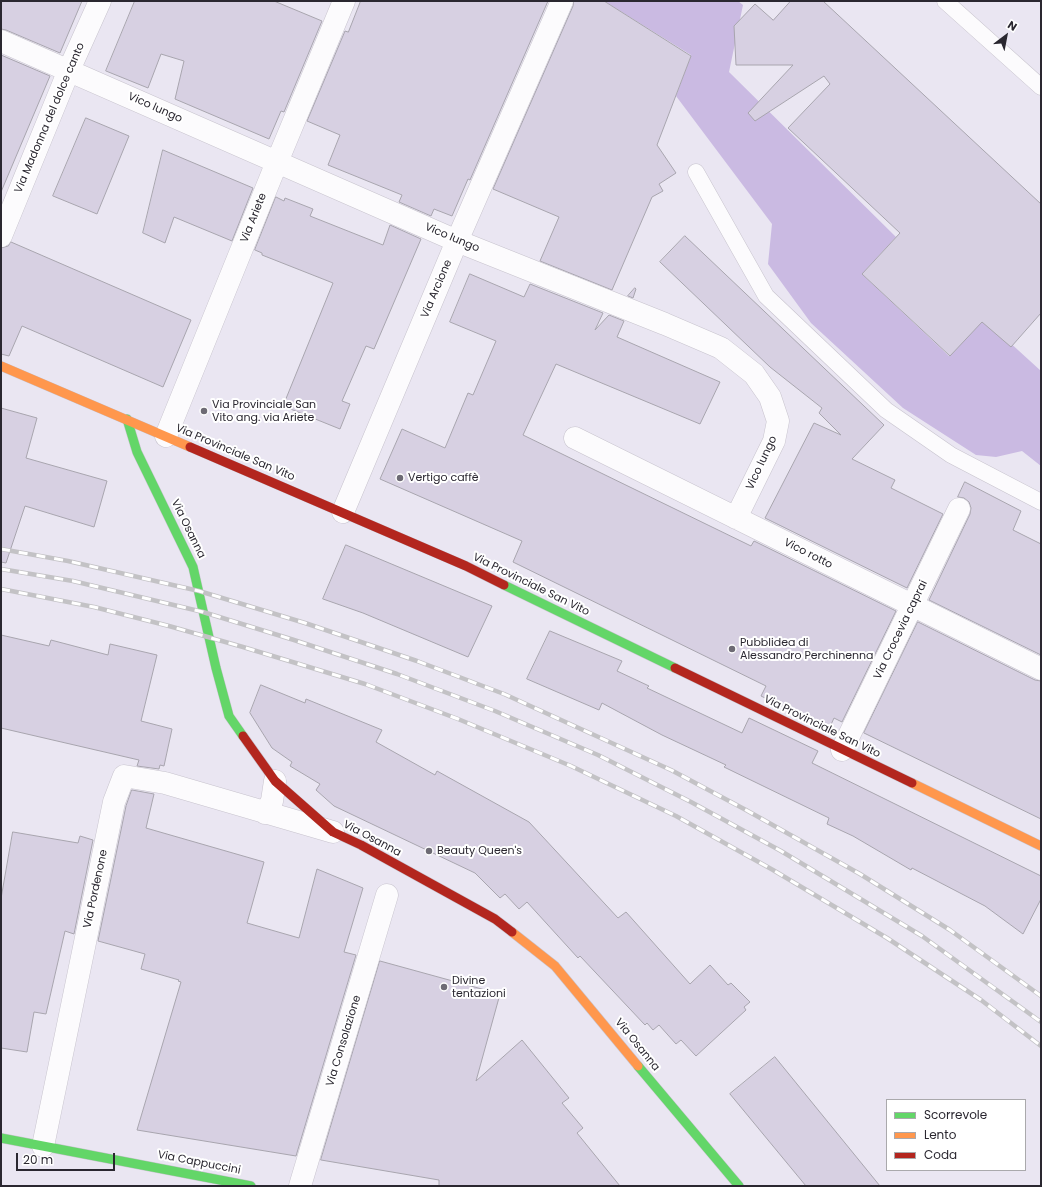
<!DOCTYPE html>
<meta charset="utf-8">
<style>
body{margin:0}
#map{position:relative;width:1042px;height:1187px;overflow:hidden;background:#eae6f2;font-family:Poppins,sans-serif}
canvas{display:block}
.frame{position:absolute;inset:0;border:2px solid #2a2730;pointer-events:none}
.legend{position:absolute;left:886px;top:1099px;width:140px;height:72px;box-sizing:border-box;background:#fff;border:1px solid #aaa9ac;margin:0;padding:5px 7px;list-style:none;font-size:12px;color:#2a2730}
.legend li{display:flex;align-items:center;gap:8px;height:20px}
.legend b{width:20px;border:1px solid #aaa9ac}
.north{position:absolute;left:986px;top:16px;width:40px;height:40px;-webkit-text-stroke:3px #fff;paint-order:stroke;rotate:32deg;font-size:11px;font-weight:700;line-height:16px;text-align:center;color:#2a2730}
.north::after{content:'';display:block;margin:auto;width:14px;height:18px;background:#2a2730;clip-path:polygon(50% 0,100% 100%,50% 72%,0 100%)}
.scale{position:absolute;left:16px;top:1153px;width:99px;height:18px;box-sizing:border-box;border:2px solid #2a2730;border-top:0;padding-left:5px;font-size:12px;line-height:14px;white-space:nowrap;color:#2a2730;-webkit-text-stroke:3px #fff;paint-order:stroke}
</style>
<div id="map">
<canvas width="1042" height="1187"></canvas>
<div class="frame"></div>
<ul class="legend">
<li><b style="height:5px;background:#63d668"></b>Scorrevole</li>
<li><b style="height:5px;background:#ff974d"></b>Lento</li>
<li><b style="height:5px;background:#b3261e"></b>Coda</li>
</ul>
<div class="north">N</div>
<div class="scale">20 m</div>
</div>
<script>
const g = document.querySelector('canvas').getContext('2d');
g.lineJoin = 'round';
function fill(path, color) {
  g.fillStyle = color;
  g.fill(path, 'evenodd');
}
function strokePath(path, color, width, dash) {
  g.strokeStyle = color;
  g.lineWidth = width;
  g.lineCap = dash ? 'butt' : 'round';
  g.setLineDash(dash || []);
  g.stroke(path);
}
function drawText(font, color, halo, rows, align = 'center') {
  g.font = font + ' Poppins,sans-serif';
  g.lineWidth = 4;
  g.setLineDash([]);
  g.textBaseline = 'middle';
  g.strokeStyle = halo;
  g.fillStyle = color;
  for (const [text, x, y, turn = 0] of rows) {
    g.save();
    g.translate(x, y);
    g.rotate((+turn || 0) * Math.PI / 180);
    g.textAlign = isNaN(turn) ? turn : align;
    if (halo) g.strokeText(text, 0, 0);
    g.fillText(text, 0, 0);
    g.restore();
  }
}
fill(new Path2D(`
 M604,1H738L743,5L729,72L896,237L862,274L949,356L984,319L1041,371V466L1022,451L996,457L976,455L903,408L811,323L768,264L772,224L676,96L691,55Z`), '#cabae2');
const building = new Path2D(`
 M1,1H82L60,53L6,30L1,29Z
 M135,1H274L322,21L284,112L281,111L269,139L175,99L184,61L161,54L148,88L106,71Z
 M361,1H548L470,180L468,179L452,216L434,209L431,216L399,202L402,195L328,165L340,135L307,121L345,31L348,32Z
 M574,1H604L691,56L657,145L676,173L659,184L663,191L652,197L612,290L540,261L559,217L493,189L573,6Z
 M791,1H823L1041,204V313L1011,347L982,322L950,356L862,274L900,233L788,128L830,84L824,76L755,121L748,113L793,65H736L734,26L755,4L773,20Z
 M1,55L50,76L1,192Z
 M86,118L129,136L97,214L53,196Z
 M163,150L253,188L232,241L174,217L165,243L143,233Z
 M276,197L284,201L285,198L313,209L310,216L383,245L390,225L421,239L374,349L366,346L342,401L350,404L340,429L283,406L333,283L262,255V253L255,250Z
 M685,236L884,425L852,459L895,480L891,488L943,514L907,588L765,518L814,423L841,435L819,413L822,408L770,367L660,262Z
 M11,242L191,320L163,387L22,326L9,356L1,354V248L8,246Z
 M470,274L524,297L530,284L603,313L595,330L609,315L624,321L617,337L720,382L700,424L556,364L523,435L751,546L754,541L896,611L842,722L834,718L829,729L761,696L766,686L513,562L522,541L380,479L402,429L445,448L468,393L473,395L496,341L450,322Z
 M635,288L636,289L633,298L628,296Z
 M1,408L37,418L26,458L107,481L94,527L25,506L6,563L1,562Z
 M965,482L1021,511L1013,530L1041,544V655L929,600L970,514L971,508L969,502L964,498L958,497Z
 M346,545L492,606L468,657L363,613L323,599Z
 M918,622L1035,680L1041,681V819L864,733Z
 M550,631L622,661L617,671L649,686L647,688L742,733L749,718L818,751L812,763L1041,876V899L1023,934L985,906L912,868L911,870L853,836L827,824L829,818L724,767L726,765L662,735L602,703L599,710L527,679Z
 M1,635L49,646L51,640L108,655L110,644L157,655L141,721L172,729L164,766L160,765L159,769L137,766L139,760L1,728Z
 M261,685L305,703L306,699L382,730L376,742L435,775L437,771L529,822L618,918L626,912L690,984L710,965L728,985L731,983L750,1002L744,1007L746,1010L696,1056L681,1040L676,1044L659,1025L653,1030L647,1023L645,1025L580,956L578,958L527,902L519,909L505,894L500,898L475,873L334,806L316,790L320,784L290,766L292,762L272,748L250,713Z
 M132,790L154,794L146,828L264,862L247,923L299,938L317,869L363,888L344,952L356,955L296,1156L137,1130L181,982L178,981L179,980L141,969L145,954L98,941L126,806Z
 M13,832L78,843L80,836L93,840L74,934L65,931L46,1014L34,1012L27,1052L1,1048V899Z
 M380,961L500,994L476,1081L522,1040L569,1098L562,1103L583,1128L577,1133L620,1186H439V1180L321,1160Z
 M775,1057L880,1186H806L730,1094Z`);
fill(building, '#d7d0e2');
strokePath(building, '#a8a5ae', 1);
const lane = new Path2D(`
 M945,1L1041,87
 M696,172L766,296L886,410L951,455L1041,502`);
const street = new Path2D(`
 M1,41L457,241L665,324L721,348L754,374L770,397L778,421L774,441L736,518
 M1,236L69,70L100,1
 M166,436L277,162L344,1
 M575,438L1041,669
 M343,512L457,241L562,1
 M842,750L959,509
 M265,813L272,801L275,781
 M43,1146L114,802L124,776L165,783L333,832
 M300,1186L387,895`);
const fast = new Path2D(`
 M127,419L137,452L193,567L216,668L229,716L243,736
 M504,585L675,668
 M638,1066L739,1186
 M1,1138L251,1186`);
const slow = new Path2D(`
 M1,366L190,447
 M912,783L1041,846
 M512,932L555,966L638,1066`);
const jam = new Path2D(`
 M190,447L466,566L504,585
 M675,668L912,783
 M243,736L275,781L333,832L361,845L495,919L512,932`);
strokePath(lane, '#c7c3cd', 17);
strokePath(street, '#c7c3cd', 23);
strokePath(fast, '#c7c3cd', 10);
strokePath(slow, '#c7c3cd', 10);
strokePath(jam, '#c7c3cd', 10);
strokePath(lane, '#fcfbfd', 16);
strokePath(street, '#fcfbfd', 22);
strokePath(fast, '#63d668', 9);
strokePath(slow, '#ff974d', 9);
strokePath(jam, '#b3261e', 9);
const rail = new Path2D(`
 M1,549L68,561L199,591L305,623L417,661L504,694L671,770L746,810L860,874L950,930L1041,996
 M1,569L73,581L203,612L294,640L397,674L495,711L598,755L691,802L781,851L922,936L1041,1022
 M1,589L94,607L169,626L243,647L365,684L458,719L571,766L676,816L773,870L887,938L981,1000L1041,1046`);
strokePath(rail, '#c3c2c5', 4.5);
strokePath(rail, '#fff', 3, [9]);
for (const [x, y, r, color] of [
 [204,411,4,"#6d6a74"],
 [400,478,4,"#6d6a74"],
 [732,649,4,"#6d6a74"],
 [429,851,4,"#6d6a74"],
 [444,987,4,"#6d6a74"]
]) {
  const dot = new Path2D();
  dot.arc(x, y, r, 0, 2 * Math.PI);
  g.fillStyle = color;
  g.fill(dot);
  strokePath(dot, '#fff', 1.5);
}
drawText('11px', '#2a2730', '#fff', [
 ["Vico lungo",155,108,24],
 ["Via Madonna del dolce canto",50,118,-67],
 ["Via Ariete",254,218,-68],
 ["Vico lungo",452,238,23],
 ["Via Arcione",437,289,-67],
 ["Via Provinciale San Vito",235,453,23],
 ["Vico lungo",762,463,-65],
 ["Via Osanna",188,529,64],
 ["Vico rotto",808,554,27],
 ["Via Provinciale San Vito",531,585,26],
 ["Via Crocevia caprai",901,630,-64],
 ["Via Provinciale San Vito",822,727,26],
 ["Via Osanna",372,839,28],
 ["Via Pordenone",96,889,-78],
 ["Via Consolazione",344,1041,-73],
 ["Via Osanna",637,1045,51],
 ["Via Cappuccini",199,1163,11]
]);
drawText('11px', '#2a2730', '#fff', [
 ["Via Provinciale San",212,405],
 ["Vito ang. via Ariete",212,418],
 ["Vertigo caffè",408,478],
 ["Pubblidea di",740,643],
 ["Alessandro Perchinenna",740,656],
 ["Beauty Queen's",437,851],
 ["Divine",452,981],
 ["tentazioni",452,994]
], 'left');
</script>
